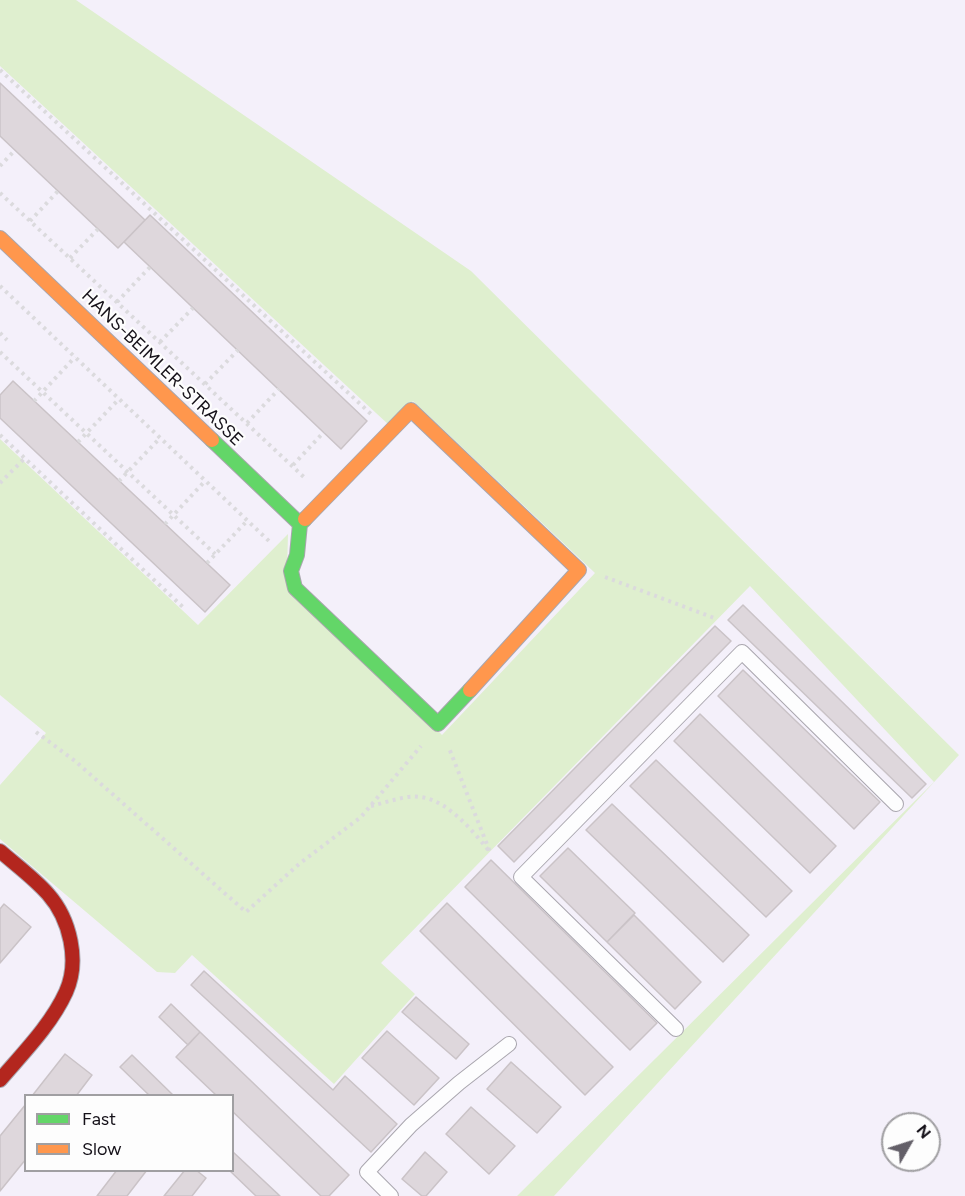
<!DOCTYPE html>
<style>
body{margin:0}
#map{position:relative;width:965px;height:1196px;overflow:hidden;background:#f4f0fa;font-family:Figtree,sans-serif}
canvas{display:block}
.legend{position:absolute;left:24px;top:1094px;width:210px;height:78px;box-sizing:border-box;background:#fdfdfd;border:2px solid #a09fa2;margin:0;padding:8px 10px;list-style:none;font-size:18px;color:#151119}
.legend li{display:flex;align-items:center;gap:12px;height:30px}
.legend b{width:30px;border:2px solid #a09fa2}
.north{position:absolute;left:881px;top:1112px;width:60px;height:60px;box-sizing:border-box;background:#fdfdfd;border:2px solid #a09fa2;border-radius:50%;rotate:51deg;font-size:16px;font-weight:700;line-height:24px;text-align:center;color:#151119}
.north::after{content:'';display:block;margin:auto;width:21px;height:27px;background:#635f68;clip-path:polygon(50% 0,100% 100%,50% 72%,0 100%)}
</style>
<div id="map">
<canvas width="965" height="1196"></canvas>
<ul class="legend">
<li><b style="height:8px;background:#63d668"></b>Fast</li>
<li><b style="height:8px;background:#ff974d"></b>Slow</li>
</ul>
<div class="north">N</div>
</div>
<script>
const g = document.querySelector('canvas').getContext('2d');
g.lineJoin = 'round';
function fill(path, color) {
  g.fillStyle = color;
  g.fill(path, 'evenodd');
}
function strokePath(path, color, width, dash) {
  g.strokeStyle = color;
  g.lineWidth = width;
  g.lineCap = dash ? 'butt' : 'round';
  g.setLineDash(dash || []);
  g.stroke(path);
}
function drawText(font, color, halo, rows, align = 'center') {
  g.font = font + ' Figtree,sans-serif';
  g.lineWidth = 4.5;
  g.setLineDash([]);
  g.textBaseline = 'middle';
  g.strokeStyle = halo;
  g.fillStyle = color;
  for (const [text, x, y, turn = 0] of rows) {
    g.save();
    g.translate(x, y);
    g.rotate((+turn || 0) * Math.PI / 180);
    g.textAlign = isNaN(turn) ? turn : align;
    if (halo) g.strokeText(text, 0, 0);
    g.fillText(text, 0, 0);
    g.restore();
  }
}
fill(new Path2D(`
 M0,0H76L471,271L959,755L554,1196H517L934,782L750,586L381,963L415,994L334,1084L192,955L175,973L157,972L0,839V785L46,733L0,695V439L198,625L288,534L287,570L442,735L595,573L413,401L389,425L0,66Z`), '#dfefcf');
const building = new Path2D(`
 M0,83L145,220L118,248L0,136Z
 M150,215L367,421L341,449L124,242Z
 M13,381L230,585L205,612L0,418V395Z
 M743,605L926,784L912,798L728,620Z
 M715,626L731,641L514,862L498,846Z
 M743,670L880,802L854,829L718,696Z
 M700,714L836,846L810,873L674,741Z
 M656,760L792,891L766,917L630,786Z
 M612,804L749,935L723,962L586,830Z
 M568,848L635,913L607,942L540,876Z
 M491,860L657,1023L630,1050L465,887Z
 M447,903L613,1067L585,1095L420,931Z
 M4,904L31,927L0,963V909Z
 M634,915L701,982L675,1009L607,942Z
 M204,971L333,1090L345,1076L397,1124L371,1152L191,985Z
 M416,997L469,1044L456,1059L402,1012Z
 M171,1004L200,1032L188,1045L159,1017Z
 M387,1031L439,1078L414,1105L362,1058Z
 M200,1032L349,1175L329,1196H321L232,1111V1096H217L176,1057Z
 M65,1054L92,1075L76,1096H32Z
 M132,1055L174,1096H150L120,1067Z
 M511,1062L561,1107L537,1133L487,1089Z
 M26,1104V1159L0,1191V1136Z
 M471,1107L515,1146L489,1174L446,1134Z
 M232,1151L280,1196H256L229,1170H232Z
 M425,1152L447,1172L426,1196H422L402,1179Z
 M117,1170H147L127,1196H97Z
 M185,1170H196L206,1178L192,1196H164Z`);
fill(building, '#ded7dc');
strokePath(building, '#cac3c7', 1.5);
const lane = new Path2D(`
 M676,1029L521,877L742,652L896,804
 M391,1196L367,1172L411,1125L459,1083L509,1044`);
const fast = new Path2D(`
 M212,440L300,524
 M305,519L300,524L297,555L291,571L295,588L438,724L470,690`);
const slow = new Path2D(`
 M0,238L212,440
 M411,410L579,570L470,690
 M305,519L411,410`);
const jam = new Path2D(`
 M0,851C16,865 34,878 48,894C70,919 80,961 66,992C51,1025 23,1053 0,1080`);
strokePath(lane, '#a9a6ae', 16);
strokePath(fast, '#a9a6ae', 16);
strokePath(slow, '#a9a6ae', 16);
strokePath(jam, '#a9a6ae', 16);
strokePath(new Path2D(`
 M0,70L371,414
 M0,166L15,150
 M0,193L306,479
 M30,221L58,191
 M70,258L98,229
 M0,286L270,542
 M117,302L150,267
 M0,333L7,340
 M160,342L193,308
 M0,352L215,554
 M205,384L238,350
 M34,401L75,357
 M247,423L279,389
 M0,435L185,609
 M78,442L119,399
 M293,465L324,432
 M119,481L160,438
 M0,483L25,458
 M165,524L205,481
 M207,563L247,521
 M605,577L717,619
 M36,732L75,761L246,912L299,864L361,817L421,746
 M371,806C383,803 395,799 408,797C442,792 470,828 490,852L449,748`), '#dbdadd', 4, [3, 4.5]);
strokePath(lane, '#fdfdfe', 14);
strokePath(fast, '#63d668', 14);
strokePath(slow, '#ff974d', 14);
strokePath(jam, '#b3261e', 14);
drawText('18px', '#151119', '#fdfdfd', [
 ["HANS-BEIMLER-STRASSE",162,368,44]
]);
</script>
